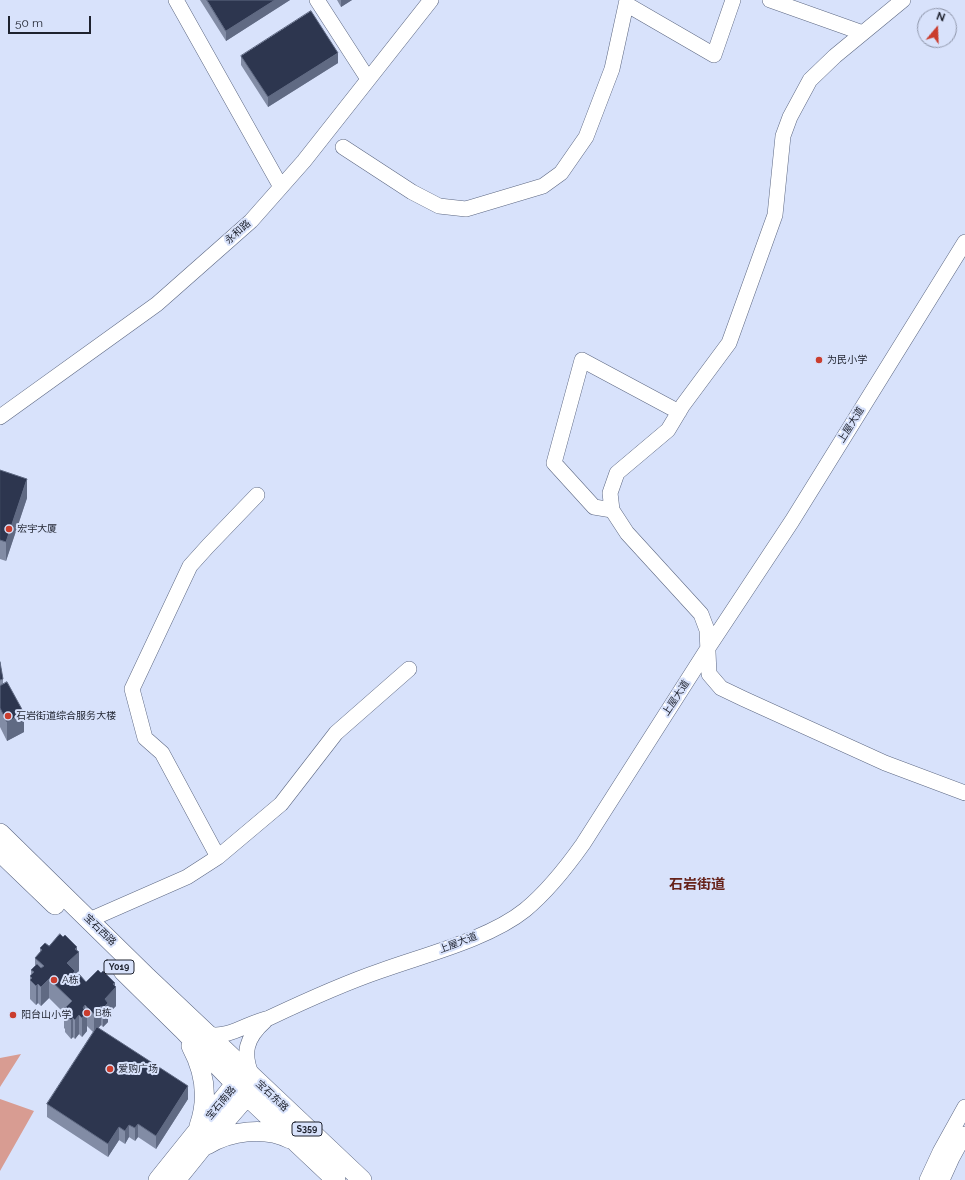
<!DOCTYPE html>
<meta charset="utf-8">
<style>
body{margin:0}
#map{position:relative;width:965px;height:1180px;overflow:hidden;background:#d8e2fb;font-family:Raleway,sans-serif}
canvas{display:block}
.north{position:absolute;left:917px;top:8px;width:40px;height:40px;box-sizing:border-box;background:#d8e2fb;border:1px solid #8e95a9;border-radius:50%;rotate:19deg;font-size:11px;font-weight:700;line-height:16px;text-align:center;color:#1e222e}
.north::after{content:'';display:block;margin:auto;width:14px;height:18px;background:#ca3d2e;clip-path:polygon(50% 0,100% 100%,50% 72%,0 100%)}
.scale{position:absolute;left:8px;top:16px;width:83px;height:18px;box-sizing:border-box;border:2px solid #1e222e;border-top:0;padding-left:5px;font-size:12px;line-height:14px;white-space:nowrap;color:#1e222e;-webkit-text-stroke:3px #d8e2fb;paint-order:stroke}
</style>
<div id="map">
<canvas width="965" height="1180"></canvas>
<div class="north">N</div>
<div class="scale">50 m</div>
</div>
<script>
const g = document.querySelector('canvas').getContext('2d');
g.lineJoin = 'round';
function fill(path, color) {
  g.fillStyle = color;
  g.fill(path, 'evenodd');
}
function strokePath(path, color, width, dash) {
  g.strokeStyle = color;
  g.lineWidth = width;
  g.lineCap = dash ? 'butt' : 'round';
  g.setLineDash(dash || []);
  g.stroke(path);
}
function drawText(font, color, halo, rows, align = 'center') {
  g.font = font + ' Raleway,"Noto Sans SC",sans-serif';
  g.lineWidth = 4;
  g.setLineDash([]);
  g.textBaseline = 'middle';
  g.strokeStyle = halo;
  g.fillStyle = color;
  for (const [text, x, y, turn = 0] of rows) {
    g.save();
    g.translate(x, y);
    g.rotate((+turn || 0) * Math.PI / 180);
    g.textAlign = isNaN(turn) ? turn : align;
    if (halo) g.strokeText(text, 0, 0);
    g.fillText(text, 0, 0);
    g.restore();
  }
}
fill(new Path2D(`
 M21,1054L0,1087V1058Z
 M0,1099L34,1111L0,1171Z`), '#d89c92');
const minor = new Path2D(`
 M176,0L281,187
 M317,0L368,79
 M770,0L863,33
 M903,0L835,56L810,80L790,117L783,136L775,215L729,343L683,405L668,430L617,473L610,493L612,510L627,533L701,614L707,630L709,674L721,688L744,699L885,763L965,793
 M626,4L714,55L733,0
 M343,147L412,192L439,206L466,209L543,186L561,173L586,137L612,69L627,0
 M0,417L157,304L251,221L304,161L431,0
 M612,510L594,507L554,463L582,360L679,412
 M218,857L162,753L145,738L132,689L190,566L208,546L257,495
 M89,920L187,877L218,857L281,804L336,733L409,669
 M208,1034C229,1039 249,1022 269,1018C305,1001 342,984 380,971C424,955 489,939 525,910C548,891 566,868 583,844L708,648L792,521L965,242
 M252,1076C242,1053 246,1038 265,1021
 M927,1180L940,1152L965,1107
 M942,1180L952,1158L965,1134`);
const major = new Path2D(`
 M0,833L146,976L362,1180
 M0,852L55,905
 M123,971L182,1029L247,1096L336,1180
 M191,1046C205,1072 209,1098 199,1126
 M207,1145C230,1131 265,1126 290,1139
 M158,1180L235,1084L247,1079
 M176,1180L201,1149L247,1096L250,1084`);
strokePath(minor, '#5c6782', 16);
strokePath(major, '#5c6782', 20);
strokePath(minor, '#fff', 15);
strokePath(major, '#fff', 19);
fill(new Path2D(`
 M200,0H290L226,41Z
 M337,0H352L341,7Z
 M241,56L338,63L268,107L241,65Z
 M0,470L27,498L6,561L0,559Z
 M0,662L3,679V684L24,732L7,741L0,727Z
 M49,946L77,951L79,971L75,974V978L86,982L115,986L116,1006L108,1014V1022L103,1027L101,1025L98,1028L188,1099L156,1149L138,1137L135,1141L129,1137L125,1144L119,1140L108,1157L47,1117V1104L93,1032L87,1026V1031L82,1037L79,1034L75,1039L73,1037L71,1039L65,1032V1029L64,1028V1012L60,1009L49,998L41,1006L38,1003L36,1005L30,999V976L31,974V970L35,966V958L40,952V948Z`), '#828ca5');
fill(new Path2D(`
 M275,0H290L226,41V31Z
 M341,0H352L341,7Z
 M338,53V63L268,107V97Z
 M27,479V498L6,561V542Z
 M24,713V732L7,741V722Z
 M77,947V953L79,952V971L75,974V990L69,981L67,963L75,949Z
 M49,979V998L41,1006V987Z
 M115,983V988L116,987V1006L108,1014V1022L103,1027V1008L105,999L113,984Z
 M38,984V1003L36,1005V986Z
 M85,1005V1014L87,1012V1031L82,1037V1018L83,1008Z
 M101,1006V1025L94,1033V1014Z
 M79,1015V1034L75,1039V1020Z
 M73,1018V1037L71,1039V1020Z
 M188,1086V1099L156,1149V1136Z
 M138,1124V1137L135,1141V1128Z
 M129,1125V1137L125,1144V1131Z
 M119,1127V1140L108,1157V1144Z`), '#606a83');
const building = new Path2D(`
 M207,0H275L226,31Z
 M311,11L338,53L268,97L241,56Z
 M0,470L27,479L6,542L0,540Z
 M0,662L3,679L0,680Z
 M7,682L24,713L7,722L0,708V686Z
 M60,934L63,937L65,935L77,947L75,949L79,952L67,963L75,971L69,978L72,981L79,974L86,982L98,970L101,973L103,971L115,983L113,984L116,987L105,999L108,1003L103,1008L101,1006L94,1014L85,1005L83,1008L87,1012L82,1018L79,1015L75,1020L73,1018L71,1020L65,1013L67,1011L64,1009L72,1001L49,979L41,987L38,984L36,986L30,980L32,978L30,976L34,972L31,970L37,964L41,968L44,966L35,958L42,950L40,948L45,943L49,946Z
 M97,1027L188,1086L156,1136L138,1124L135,1128L129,1125L125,1131L119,1127L108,1144L47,1104Z`);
fill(building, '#2d364f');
strokePath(building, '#606a83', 1);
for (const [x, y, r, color] of [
 [819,360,4,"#ca3d2e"],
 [9,529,4,"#ca3d2e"],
 [8,716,4,"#ca3d2e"],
 [54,980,4,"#ca3d2e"],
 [87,1013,4,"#ca3d2e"],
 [13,1015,4,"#ca3d2e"],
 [110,1069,4,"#ca3d2e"]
]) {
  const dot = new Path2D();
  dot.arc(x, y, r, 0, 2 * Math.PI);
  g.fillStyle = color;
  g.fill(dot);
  strokePath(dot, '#d8e2fb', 1.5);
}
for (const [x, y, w] of [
 [119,967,30],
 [307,1129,30]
]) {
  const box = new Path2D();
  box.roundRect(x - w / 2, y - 7, w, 14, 3);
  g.fillStyle = '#d8e2fb';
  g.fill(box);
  strokePath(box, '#1e222e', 1);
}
drawText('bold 9px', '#1e222e', null, [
 ["Y019",119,967],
 ["S359",307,1129]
]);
drawText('10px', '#1e222e', '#d8e2fb', [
 ["永和路",238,232,-42],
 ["上屋大道",851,425,-58],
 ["上屋大道",676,698,-57],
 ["宝石西路",100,930,44],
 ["上屋大道",458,943,-21],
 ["宝石东路",272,1096,43],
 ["宝石南路",221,1103,-50]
]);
drawText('10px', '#1e222e', '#d8e2fb', [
 ["为民小学",827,360],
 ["宏宇大厦",17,529],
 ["石岩街道综合服务大楼",16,716],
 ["A栋",62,980],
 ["B栋",95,1013],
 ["阳台山小学",21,1015],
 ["爱购广场",118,1069]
], 'left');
drawText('bold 14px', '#66221a', '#d8e2fb', [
 ["石岩街道",697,885]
]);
</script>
